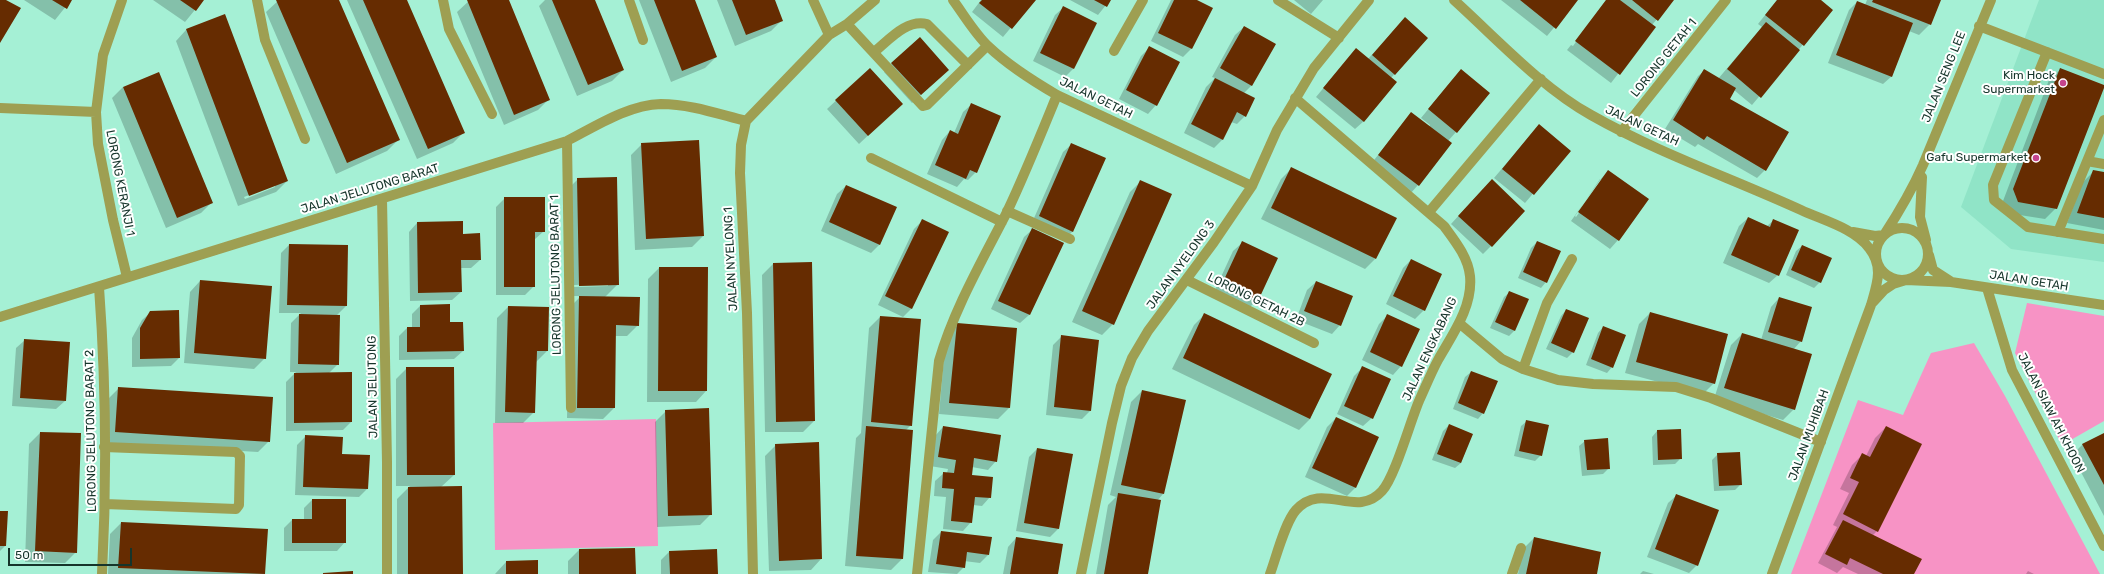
<!DOCTYPE html>
<style>
body{margin:0}
#map{position:relative;width:2104px;height:574px;overflow:hidden;background:#a5f0d5;font-family:Rubik,sans-serif}
canvas{display:block}
.scale{position:absolute;left:8px;top:548px;width:124px;height:18px;box-sizing:border-box;border:2px solid #16352b;border-top:0;padding-left:5px;font-size:12px;line-height:14px;white-space:nowrap;color:#16352b;-webkit-text-stroke:3px #fff;paint-order:stroke}
</style>
<div id="map">
<canvas width="2104" height="574"></canvas>
<div class="scale">50 m</div>
</div>
<script>
const g = document.querySelector('canvas').getContext('2d');
g.lineJoin = 'round';
function fill(path, color) {
  g.fillStyle = color;
  g.fill(path, 'evenodd');
}
function strokePath(path, color, width, dash) {
  g.strokeStyle = color;
  g.lineWidth = width;
  g.lineCap = dash ? 'butt' : 'round';
  g.setLineDash(dash || []);
  g.stroke(path);
}
function drawText(font, color, halo, rows, align = 'center') {
  g.font = font + ' Rubik,sans-serif';
  g.lineWidth = 4;
  g.setLineDash([]);
  g.textBaseline = 'middle';
  g.strokeStyle = halo;
  g.fillStyle = color;
  for (const [text, x, y, turn = 0] of rows) {
    g.save();
    g.translate(x, y);
    g.rotate((+turn || 0) * Math.PI / 180);
    g.textAlign = isNaN(turn) ? turn : align;
    if (halo) g.strokeText(text, 0, 0);
    g.fillText(text, 0, 0);
    g.restore();
  }
}
fill(new Path2D(`
 M2039,0H2104V262L2011,249L1961,207Z`), '#90e4c7');
fill(new Path2D(`
 M2027,303L2104,316V421L2062,445L2015,353Z
 M1974,343L2005,396L2100,574H1791L1858,400L1903,415L1931,353Z
 M656,419L658,546L495,550L493,423Z`), '#f793c5');
fill(new Path2D(`
 M24,0H71L55,20Z
 M153,0H203L185,22Z
 M279,0H338L398,140L387,151L336,174L266,12Z
 M347,0H406L463,133L453,143L417,159Z
 M470,0H508L549,99L538,110L504,125L457,12Z
 M545,0H594L623,70L612,81L577,96L539,6Z
 M639,0H694L716,57L705,68L671,82Z
 M717,0H774L782,20L771,31L735,46Z
 M981,0H1034L1003,37L972,12Z
 M1070,0H1110L1098,15Z
 M1195,0L1211,8L1191,49L1183,57L1151,41L1171,0Z
 M1294,0H1323L1311,14Z
 M1501,0H1577L1547,36Z
 M1606,0H1673L1652,25L1654,27L1611,83L1567,50L1571,45L1573,46Z
 M1777,0H1819L1832,10L1752,105L1734,90L1729,99L1765,170L1757,178L1698,144L1695,147L1665,129L1698,76L1704,71L1718,79L1762,27L1758,24Z
 M1867,0H1940L1930,24L1919,35L1909,31L1892,76L1883,84L1828,63L1849,10L1857,2L1865,5Z
 M1064,7L1096,23L1073,69L1065,77L1033,61L1055,15Z
 M224,16L287,181L276,192L238,206L176,41L186,30ZM275,185V187L245,199L244,197Z
 M1405,18L1427,38L1391,78L1364,121L1355,129L1316,97L1356,49L1368,59Z
 M1244,27L1275,44L1251,86L1244,93L1245,116L1237,124L1231,122L1222,140L1214,148L1184,133L1206,87L1215,78L1212,77L1235,35Z
 M1150,47L1156,105L1148,114L1119,99L1141,56Z
 M892,63L939,78L912,103L884,72Z
 M870,69L893,112L859,144L827,109Z
 M2060,70L2056,208L2045,219L2007,213L2003,201L2049,80Z
 M1453,79L1456,132L1448,141L1418,185L1410,194L1371,164L1411,113L1429,127L1430,125L1421,118Z
 M123,87L211,203L201,213L166,228L112,98Z
 M972,104L976,172L968,180L964,179L957,187L927,174L942,140L950,131L954,133L963,112Z
 M1539,125L1569,151L1525,203L1494,178Z
 M642,144L703,236L692,247L635,250L631,155Z
 M1072,144L1073,231L1064,240L1031,225L1063,152Z
 M1292,168L1375,259L1365,269L1261,219L1281,179Z
 M1608,171L1618,240L1610,249L1571,221L1600,180ZM1600,179H1603L1576,217L1575,216Z
 M2094,171L2104,173V230L2067,223L2083,182Z
 M578,179L618,284L605,297L638,325L627,336H615L614,408L603,419L567,418L569,308L581,296H568L567,190ZM608,284V286L574,287V285Z
 M1141,181L1113,324L1102,335L1072,322L1130,192Z
 M846,186L880,244L871,253L821,231L837,194Z
 M1483,189L1491,246L1483,254L1451,224Z
 M505,198L544,231L534,240V286L525,295H496V207Z
 M1748,218L1767,226L1774,220L1778,275L1769,283L1723,263L1739,226Z
 M922,221L912,308L903,317L878,305L914,229Z
 M417,223L462,235L480,260L471,268H460L461,292L452,300L410,301L409,232Z
 M1033,229L1063,243L1029,315L1020,323L991,309L1024,237Z
 M1537,242L1546,282L1541,288L1518,278L1531,248Z
 M1242,243L1257,300L1249,308L1214,292L1233,251Z
 M289,245L346,306L336,316L338,364L329,373H351V422L343,430L286,431V382L296,372H290L291,323L301,313H279L281,253Z
 M1802,246L1820,282L1814,288L1786,275L1796,251Z
 M1411,260L1424,310L1415,319L1386,304L1403,268Z
 M773,264L814,421L803,432H765L762,275Z
 M659,268L706,391L696,402H647L648,279Z
 M200,281L265,358L254,369L184,363L190,292Z
 M1316,282L1340,325L1332,334L1296,320L1307,290Z
 M1510,292L1514,331L1509,336L1490,328L1504,297Z
 M1779,298L1801,341L1793,350L1794,409L1783,420L1714,399L1731,345L1742,334L1761,340L1771,307Z
 M420,306L449,323L463,351L454,359L399,360V336L407,328H412V314Z
 M508,307L547,351L536,362L534,412L523,423H495L497,318Z
 M1566,310L1573,352L1567,358L1546,349L1561,316Z
 M151,312L179,358L171,366L132,367V338L142,320Z
 M1650,313L1714,383L1703,394L1625,373L1639,324Z
 M1205,314L1330,375L1310,419L1299,430L1172,369L1194,325Z
 M1388,315L1401,366L1393,375L1362,360L1379,324Z
 M880,317L911,425L906,430L902,559L891,570L845,566L856,438L861,433L869,328Z
 M957,324L1016,329L1009,408L998,419L939,414L946,335Z
 M1603,327L1612,367L1607,373L1586,365L1598,333Z
 M1062,336L1090,411L1082,419L1046,415L1053,345Z
 M25,340L65,401L56,409L12,406L16,348Z
 M1363,367L1372,418L1363,426L1337,414L1354,376Z
 M407,368L454,475L441,487L462,574H397V499L410,486H396V379Z
 M1471,372L1483,413L1478,419L1453,409L1465,377Z
 M119,388L269,441L258,452L105,443L108,399Z
 M1142,391L1163,494L1157,501L1147,574H1096L1108,505L1116,497L1110,495L1131,402Z
 M666,411L711,514L700,525L657,527L655,422Z
 M1336,418L1355,488L1347,496L1305,477L1327,427Z
 M1527,421L1541,455L1535,461L1514,456L1521,426Z
 M1449,425L1472,434L1461,463L1455,468L1432,460L1443,431Z
 M943,427L996,461L988,470L972,467L971,475L990,497L982,506L973,505L971,522L963,531L943,529L946,497L934,496L935,481L944,473H947L948,469L930,466L935,436Z
 M1886,427L1877,531L1872,536L1913,574H1858L1843,567L1837,573L1818,563L1837,527L1833,525L1849,493L1840,489L1852,465L1862,455L1866,456L1875,438Z
 M1657,431L1681,458L1675,464L1653,465L1652,437Z
 M40,433L76,552L65,563L25,562L29,444Z
 M2104,434V516L2072,455L2083,444Z
 M306,436L367,489L359,497L295,495L297,445Z
 M1585,441L1609,468L1603,474L1582,476L1579,446Z
 M776,445L821,559L811,570L769,571L765,456Z
 M1037,449L1058,529L1050,537L1016,531L1029,457Z
 M1718,454L1741,484L1735,490L1714,491L1712,460Z
 M1677,495L1697,565L1689,573L1647,557L1668,503Z
 M312,500L345,542L337,551H284V528L292,520H304V508Z
 M0,512H7L5,546L0,551Z
 M121,523L266,530L264,574H108L110,534Z
 M941,532L988,555L980,563L964,561V567L957,574L928,572L933,540Z
 M1016,538L1057,574H1003L1008,547Z
 M1534,538L1595,574H1518L1523,549Z
 M579,550L635,574H568V561Z
 M669,552L717,574H661V560Z
 M506,562L537,574H495Z
 M1643,571L1654,574H1640Z
 M2028,571L2034,574H2026Z`), '#0003');
fill(new Path2D(`
 M0,0H6L21,8L0,43Z
 M52,0H72L67,9Z
 M180,0H204L196,11Z
 M276,0H339L400,140L347,163Z
 M363,0H407L465,133L428,149Z
 M467,0H509L550,100L514,115Z
 M552,0H595L624,70L588,85Z
 M654,0H695L717,57L682,71Z
 M732,0H775L783,21L746,35Z
 M982,0H1036L1012,29L979,3Z
 M1094,0H1111L1107,7Z
 M1174,0H1197L1213,8L1192,49L1158,33Z
 M1520,0H1578L1556,29Z
 M1606,0H1620L1656,27L1620,75L1575,41Z
 M1632,0H1674L1658,21Z
 M1777,0H1821L1833,10L1804,46L1765,15Z
 M1873,0H1941L1931,25L1872,2Z
 M1857,1L1913,23L1892,77L1836,55Z
 M1063,6L1097,23L1074,69L1040,53Z
 M225,14L288,181L249,196L186,29Z
 M1405,17L1428,38L1395,75L1372,55Z
 M1766,22L1800,50L1761,98L1727,69Z
 M1244,26L1276,44L1252,86L1220,68Z
 M920,37L949,70L921,95L891,63Z
 M1149,46L1180,62L1157,106L1126,90Z
 M1356,48L1397,82L1364,122L1323,88Z
 M870,68L903,104L868,136L835,100Z
 M2060,68L2104,85V88L2057,209L2018,202L2013,189Z
 M1461,69L1490,93L1457,133L1428,109Z
 M1704,69L1736,88L1730,99L1789,132L1766,171L1707,136L1704,140L1673,120Z
 M159,72L213,203L177,218L123,87Z
 M1215,78L1255,98L1246,117L1237,112L1223,140L1191,124Z
 M971,103L1001,116L977,173L970,170L966,179L935,165L950,130L958,134Z
 M1411,112L1452,143L1419,186L1378,155Z
 M1539,124L1571,151L1534,195L1502,169Z
 M699,140L704,236L646,239L641,143Z
 M1071,143L1106,158L1073,232L1039,216Z
 M1291,167L1397,218L1376,259L1271,208Z
 M1608,170L1649,199L1619,241L1578,212Z
 M2093,170L2104,172V218L2077,213Z
 M617,177L619,285L579,286L577,178Z
 M1492,179L1525,211L1492,247L1458,216Z
 M1140,180L1172,194L1114,325L1082,311Z
 M846,185L897,207L880,245L829,222Z
 M504,197H545V232H535V287H504Z
 M1748,217L1770,227L1773,219L1799,230L1779,276L1731,255Z
 M922,219L949,232L912,309L885,296Z
 M463,221V234L480,233L481,260H461L462,292L418,293L417,222Z
 M1032,228L1064,243L1030,315L998,301Z
 M1242,241L1278,258L1258,301L1222,284Z
 M1537,241L1561,251L1547,283L1523,272Z
 M289,244L348,245L347,306L287,305Z
 M1802,245L1832,258L1821,283L1791,270Z
 M1411,259L1442,274L1425,311L1393,296Z
 M812,262L815,421L776,422L773,263Z
 M659,267H708L707,391H658Z
 M200,280L272,286L266,359L194,353Z
 M1316,281L1353,296L1341,326L1304,311Z
 M1509,291L1529,299L1515,331L1495,322Z
 M579,296L640,297L639,326L616,325L615,408H577Z
 M1779,297L1812,307L1802,342L1768,332Z
 M450,304V322H463L464,351L407,352V327H420V305Z
 M508,306L549,307L548,351H537L535,413L505,412Z
 M1566,309L1589,318L1574,353L1551,343Z
 M179,310L180,358L140,359V328L150,311Z
 M1650,312L1728,334L1715,384L1636,362Z
 M1204,313L1332,374L1310,419L1183,358Z
 M299,314L340,315L339,365L298,364Z
 M1387,314L1420,329L1402,367L1370,352Z
 M880,316L921,319L912,426L871,422Z
 M957,323L1017,328L1010,408L949,403Z
 M1603,326L1626,335L1613,368L1591,359Z
 M1742,333L1812,354L1795,410L1724,388Z
 M1061,335L1099,340L1091,411L1054,407Z
 M24,339L70,342L66,401L20,398Z
 M1362,366L1391,379L1373,419L1344,406Z
 M406,367H454L455,475H407Z
 M1471,371L1498,381L1484,414L1458,403Z
 M352,372V422L294,423V373Z
 M118,387L273,397L270,442L115,432Z
 M1142,390L1186,400L1164,494L1121,485Z
 M709,408L712,515L668,516L665,410Z
 M1336,417L1379,437L1356,488L1312,468Z
 M1526,420L1549,425L1542,456L1519,451Z
 M1449,424L1473,434L1461,463L1437,454Z
 M866,426L913,430L903,559L856,556Z
 M943,426L1001,435L997,462L974,458L972,475L993,477L991,498L975,497L972,523L951,521L954,489L942,488L943,472L954,473L956,460L938,457Z
 M1886,426L1922,444L1878,532L1843,514L1859,482L1850,478L1862,453L1870,457Z
 M1681,429L1682,459L1658,460L1657,430Z
 M40,432L81,433L77,553L35,551Z
 M2104,433V485L2082,444Z
 M305,435L343,437L342,454L370,455L368,489L303,487Z
 M1608,438L1610,469L1587,470L1584,440Z
 M819,442L822,559L779,561L775,444Z
 M1037,448L1073,454L1059,529L1024,523Z
 M1740,452L1742,485L1719,486L1717,453Z
 M462,486L463,574H408V487Z
 M1118,493L1161,500L1148,574H1104Z
 M1676,494L1719,510L1698,566L1655,549Z
 M312,499H346V543H292V519H312Z
 M0,511H8L6,546H0Z
 M1843,520L1922,559L1914,574H1883L1850,558L1847,565L1825,554Z
 M121,522L268,529L265,574L118,568Z
 M941,531L992,537L989,555L967,552L965,568L936,564Z
 M1016,537L1063,544L1058,574H1010Z
 M1534,537L1601,552L1597,574H1526Z
 M635,548L636,574H579V549Z
 M717,549L718,574H670L669,551Z
 M538,560V574H506V561Z
 M353,571V574H323V573Z`), '#662c01');
strokePath(new Path2D(`
 M122,0L103,55L96,112L98,144L113,220L127,277
 M257,0L265,40L305,139
 M443,0L449,29L492,114
 M629,0L643,40
 M813,0L829,35
 M953,0C964,15 975,34 989,47C1009,66 1033,81 1057,95L1252,186
 M1278,0L1339,38
 M1454,0C1496,38 1542,88 1591,115C1658,153 1731,178 1801,210C1822,220 1854,228 1869,248C1884,267 1877,284 1871,305L1772,574
 M847,24L923,106L927,105L987,46
 M1979,26L2104,74
 M1114,51L1143,0
 M874,52C889,40 906,19 927,24L968,65
 M2047,52L1993,185L1994,200L2028,227L2104,239
 M0,108L96,112
 M1621,132L1726,0
 M567,141L571,408
 M871,158L1002,222
 M2087,161L2104,164
 M1922,177L1920,217L1926,240
 M382,199L387,462V574
 M1007,211L1070,239
 M1429,212L1541,79
 M1876 254a26 26 0 1 1 52 0a26 26 0 1 1-52 0Z
 M1853,232L1875,236L1884,235C1899,212 1912,190 1923,165L1991,0
 M2058,232L2104,120
 M1929,255L1933,270L1950,281
 M1187,280L1314,343
 M99,287C106,383 107,479 102,574
 M1987,288L2012,370L2104,546
 M1873,302L1884,290L1893,284L1906,280L1951,282L2104,305
 M0,317L567,141C596,126 628,105 661,104C690,104 718,114 746,121
 M1459,323L1502,359L1523,369L1558,380L1593,384L1676,387L1711,398L1821,442
 M1523,369L1547,303L1572,259
 M104,447L236,452L240,456L239,505L236,509L105,504
 M753,574L747,313L740,173L741,145L746,121L829,35L847,24L875,0
 M917,574L939,361C954,309 982,261 1007,212C1025,174 1041,134 1057,95
 M1081,574L1112,423L1121,386L1132,358L1148,331L1214,242L1252,186L1277,130L1314,68L1369,0
 M1270,574C1276,558 1285,522 1296,510C1323,480 1356,520 1382,491C1395,477 1410,422 1419,401C1425,388 1431,373 1438,360C1452,335 1473,307 1470,276C1468,257 1455,241 1444,226L1295,98
 M1512,574L1521,548`), '#9e9f52', 10);
for (const [x, y, r, color] of [
 [2063,83,4,"#c5448d"],
 [2036,158,4,"#c5448d"]
]) {
  const dot = new Path2D();
  dot.arc(x, y, r, 0, 2 * Math.PI);
  g.fillStyle = color;
  g.fill(dot);
  strokePath(dot, '#fff', 1.5);
}
drawText('12px', '#16352b', '#fff', [
 ["LORONG GETAH 1",1664,58,-51],
 ["JALAN SENG LEE",1944,77,-68],
 ["JALAN GETAH",1096,98,26],
 ["JALAN GETAH",1642,126,25],
 ["LORONG KERANJI 1",120,183,79],
 ["JALAN JELUTONG BARAT",370,189,-17],
 ["JALAN NYELONG 1",731,259,-93],
 ["JALAN NYELONG 3",1181,265,-54],
 ["LORONG JELUTONG BARAT 1",556,275,-91],
 ["JALAN GETAH",2029,281,9],
 ["LORONG GETAH 2B",1256,300,26],
 ["JALAN ENGKABANG",1430,349,-65],
 ["JALAN JELUTONG",373,387,-91],
 ["JALAN SIAW AH KHOON",2051,413,63],
 ["LORONG JELUTONG BARAT 2",91,431,-91],
 ["JALAN MUHIBAH",1809,435,-70]
]);
drawText('12px', '#16352b', '#fff', [
 ["Kim Hock",2055,76],
 ["Supermarket",2055,90],
 ["Gafu Supermarket",2028,158]
], 'right');
</script>
